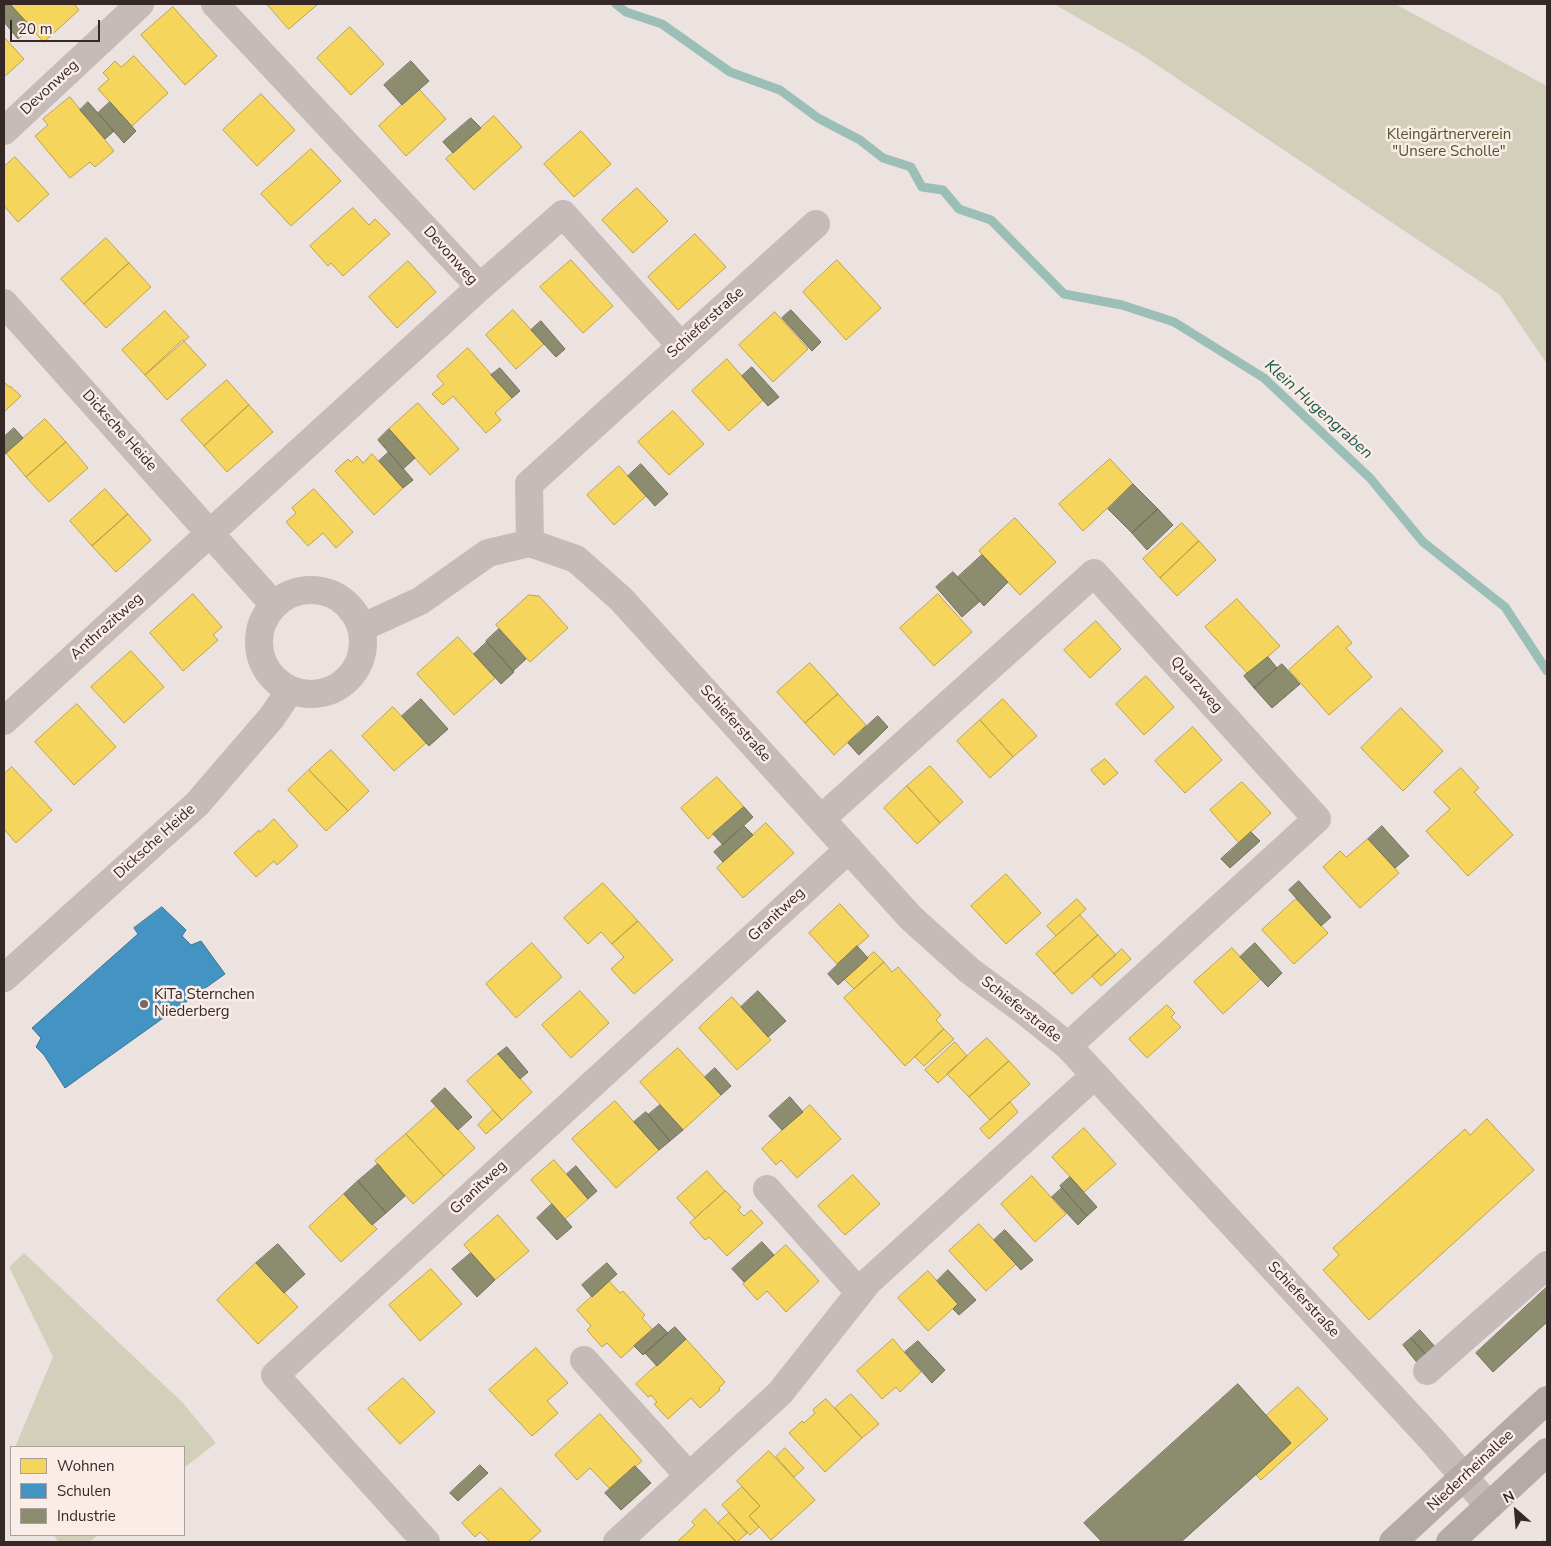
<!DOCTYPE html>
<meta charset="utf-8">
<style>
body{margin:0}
#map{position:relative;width:1551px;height:1546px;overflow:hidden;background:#ece3e0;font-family:"Nunito Sans",sans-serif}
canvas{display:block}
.frame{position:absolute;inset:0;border:5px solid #362827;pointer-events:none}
.legend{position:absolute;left:10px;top:1446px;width:175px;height:90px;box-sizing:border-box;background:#faece6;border:1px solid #ac9e9a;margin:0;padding:6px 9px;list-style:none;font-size:15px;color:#362827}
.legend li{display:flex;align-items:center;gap:10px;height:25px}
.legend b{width:25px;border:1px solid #ac9e9a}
.north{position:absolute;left:1491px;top:1486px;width:50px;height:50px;-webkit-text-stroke:4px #faece6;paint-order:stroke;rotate:333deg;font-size:14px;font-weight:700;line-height:20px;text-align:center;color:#362827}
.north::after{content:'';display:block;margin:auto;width:18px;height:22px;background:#362827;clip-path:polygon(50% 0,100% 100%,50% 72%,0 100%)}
.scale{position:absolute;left:10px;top:20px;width:90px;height:22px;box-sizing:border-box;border:2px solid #362827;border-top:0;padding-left:6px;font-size:15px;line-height:18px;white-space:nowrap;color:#362827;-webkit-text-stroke:4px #faece6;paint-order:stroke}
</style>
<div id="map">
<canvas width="1551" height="1546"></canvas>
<div class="frame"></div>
<ul class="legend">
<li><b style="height:14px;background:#f6d55c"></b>Wohnen</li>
<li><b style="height:14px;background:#4393c3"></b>Schulen</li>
<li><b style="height:14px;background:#8c8c6e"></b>Industrie</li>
</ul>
<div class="north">N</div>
<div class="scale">20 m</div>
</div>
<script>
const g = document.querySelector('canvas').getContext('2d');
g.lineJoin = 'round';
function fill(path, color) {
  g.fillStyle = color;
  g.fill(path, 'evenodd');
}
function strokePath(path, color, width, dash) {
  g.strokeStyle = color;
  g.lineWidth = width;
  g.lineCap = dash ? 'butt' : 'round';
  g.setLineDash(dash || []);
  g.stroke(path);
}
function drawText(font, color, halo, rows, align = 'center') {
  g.font = font + ' "Nunito Sans",sans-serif';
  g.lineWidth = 5;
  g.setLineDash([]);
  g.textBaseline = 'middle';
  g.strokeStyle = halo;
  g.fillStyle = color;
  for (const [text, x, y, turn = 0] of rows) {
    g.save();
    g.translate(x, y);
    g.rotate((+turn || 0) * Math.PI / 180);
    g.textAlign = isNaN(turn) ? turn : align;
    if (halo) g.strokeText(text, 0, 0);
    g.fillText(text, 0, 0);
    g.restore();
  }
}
fill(new Path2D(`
 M1054,4H1395L1547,86V364L1500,295L1139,53Z
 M24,1253L183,1403L216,1443L184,1468V1447H15L53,1357L9,1267Z
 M54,1535H98L89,1542H58Z`), '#d2d0ba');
const homes = new Path2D(`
 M10,4H74L79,10L44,42Z
 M267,4H318L289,29Z
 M173,7L217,56L185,85L141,35Z
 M350,27L384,64L351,95L317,58Z
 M4,37L24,59L4,77Z
 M134,56L168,93L132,126L98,89L109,79L103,73L115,61L121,67Z
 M419,89L446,119L406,156L379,126Z
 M261,94L295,130L257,166L223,130Z
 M70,97L114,151L95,167L90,162L70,178L35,136L48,125L43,119Z
 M494,116L522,147L474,190L446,159Z
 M581,131L611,164L574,197L544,164Z
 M311,149L341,181L291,226L261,194Z
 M15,157L49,194L18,222L4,206V167Z
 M637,188L668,221L633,253L602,220Z
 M353,208L369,225L375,219L390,234L343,276L331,263L328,266L310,246Z
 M695,234L726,267L678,310L648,277Z
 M106,238L129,263L84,304L61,279Z
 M571,260L613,306L583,333L540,287Z
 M837,260L881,308L846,340L803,292Z
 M408,261L436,292L397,328L369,297Z
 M129,263L151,287L106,328L84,304Z
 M513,310L544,344L516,369L486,335Z
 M165,311L189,337L145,375L122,350Z
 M775,312L808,349L773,382L739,345Z
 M183,340L206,365L167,400L145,375Z
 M468,348L512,398L495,413L501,420L486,433L453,396L443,405L432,394L444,384L437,376Z
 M727,359L763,400L729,431L692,391Z
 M227,380L249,405L204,446L181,420Z
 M4,382L8,386L11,387L21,396L4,412Z
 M418,403L459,449L430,475L389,429Z
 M249,405L273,432L227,472L204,446Z
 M673,411L704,444L669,475L638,442Z
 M45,419L66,442L26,477L6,453Z
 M66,442L88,468L49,502L26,477Z
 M372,454L403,488L374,515L335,471L348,459L351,462L357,456L363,463Z
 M1110,459L1133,484L1083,531L1059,504Z
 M619,466L646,496L614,525L587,495Z
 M105,489L128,514L92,546L70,521Z
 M314,489L353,532L336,548L323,533L308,546L286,522L296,513L292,508Z
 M128,514L151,540L116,572L92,546Z
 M1015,518L1056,562L1020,595L979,551Z
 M1182,523L1199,541L1160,578L1143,559Z
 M1199,541L1216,560L1177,596L1160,578Z
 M193,594L222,627L213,635L218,640L183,671L150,633Z
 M938,594L972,632L934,666L900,628Z
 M529,595L539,596L568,628L530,662L496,625Z
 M1237,599L1280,646L1248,674L1205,627Z
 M1096,621L1121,649L1090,678L1064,650Z
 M1338,626L1352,643L1346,648L1372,677L1329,715L1289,670Z
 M458,637L495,678L454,715L417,674Z
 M131,651L164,687L124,723L91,687Z
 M810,663L838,694L805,723L777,692Z
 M1146,676L1174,707L1144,735L1116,704Z
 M838,694L866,725L834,755L805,723Z
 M1003,699L1037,736L1013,757L980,720Z
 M77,704L116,747L74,785L35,742Z
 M393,707L426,743L394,771L362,736Z
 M1401,708L1443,751L1403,791L1361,748Z
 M980,720L1013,757L990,778L957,741Z
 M1193,727L1222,760L1185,793L1155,761Z
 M331,750L369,791L348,811L309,770Z
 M1105,759L1118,773L1104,785L1091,770Z
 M930,766L963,802L940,823L907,786Z
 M12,767L52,810L16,843L4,829V774Z
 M1461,768L1479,788L1474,792L1513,835L1468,876L1426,831L1450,809L1434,792Z
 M309,770L348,811L326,831L288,790Z
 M717,777L744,807L708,839L681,808Z
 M1242,782L1271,813L1239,843L1210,810Z
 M907,786L940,823L917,844L884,808Z
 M274,819L298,846L277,865L274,861L256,877L234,853L259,830L260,832Z
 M766,823L794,853L743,898L717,868Z
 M1368,839L1399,873L1360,908L1323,867L1340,851L1346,857Z
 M1006,874L1041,913L1006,944L971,906Z
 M603,883L638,921L612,944L601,932L588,944L564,918Z
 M1077,899L1086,909L1056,936L1047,926Z
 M1296,899L1328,933L1294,964L1262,930Z
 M840,904L869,936L837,964L809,933Z
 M1080,915L1098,935L1054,974L1036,954Z
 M638,921L673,960L634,994L611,969L624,957L612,944Z
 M1098,935L1116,955L1072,994L1054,974Z
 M532,943L562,977L516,1018L486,984Z
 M1232,948L1261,979L1223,1014L1194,982Z
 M1122,949L1131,959L1101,986L1092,976Z
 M874,952L884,962L854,989L844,979Z
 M884,962L892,972L898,967L941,1015L936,1020L944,1029L905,1066L844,998Z
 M580,991L609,1023L571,1058L542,1025Z
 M732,997L771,1040L737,1070L699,1028Z
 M1167,1005L1175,1013L1171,1017L1181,1027L1147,1058L1129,1039Z
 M944,1029L954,1039L924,1066L915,1057Z
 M987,1038L1009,1061L969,1097L947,1074Z
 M955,1042L967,1056L938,1083L925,1070Z
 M678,1048L721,1095L683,1130L640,1082Z
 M498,1054L532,1092L502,1120L467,1081Z
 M1009,1061L1030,1084L990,1120L969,1097Z
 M615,1101L659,1150L616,1188L572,1139Z
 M1010,1102L1018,1112L989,1139L980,1129Z
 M810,1105L841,1139L797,1178L781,1160L776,1165L762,1149Z
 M437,1106L475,1148L444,1176L406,1134Z
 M493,1110L502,1120L486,1134L478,1125Z
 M1487,1119L1534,1170L1369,1320L1323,1270L1339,1255L1333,1248L1465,1129L1470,1135Z
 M1084,1128L1116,1164L1084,1192L1052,1157Z
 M406,1134L444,1176L413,1204L375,1161Z
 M554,1160L588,1199L565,1219L531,1180Z
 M707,1171L725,1191L695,1218L677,1198Z
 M853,1175L880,1204L845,1235L818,1206Z
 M1032,1176L1066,1214L1035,1242L1001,1204Z
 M726,1191L741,1207L738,1210L744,1216L751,1210L763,1223L727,1256L709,1237L705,1240L690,1223Z
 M344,1194L377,1229L341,1262L309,1227Z
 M498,1215L529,1251L495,1280L464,1245Z
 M979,1224L1016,1264L986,1291L949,1251Z
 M786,1245L819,1281L786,1312L767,1291L757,1300L743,1284Z
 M256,1263L298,1307L258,1344L217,1300Z
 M431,1269L462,1304L420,1341L389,1305Z
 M928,1271L958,1304L928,1331L898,1298Z
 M609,1281L620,1293L623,1291L645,1315L642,1318L653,1330L621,1358L607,1343L602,1347L587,1330L591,1326L577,1310Z
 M686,1339L725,1382L719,1388L720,1390L700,1408L691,1398L668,1419L654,1404L657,1402L651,1395L648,1397L636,1384Z
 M893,1339L921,1372L900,1392L896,1387L882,1399L857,1371Z
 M536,1348L568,1383L547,1401L558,1413L532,1436L489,1390Z
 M403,1378L435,1412L400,1444L368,1409Z
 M1298,1387L1328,1419L1261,1480L1256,1475L1291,1443L1266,1416Z
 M851,1394L879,1424L862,1438L835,1408Z
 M826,1399L862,1438L825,1472L789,1433L802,1421L804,1423L815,1413L813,1410Z
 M600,1414L642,1461L610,1489L590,1468L577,1480L555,1455Z
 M785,1448L804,1468L794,1477L776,1457Z
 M769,1451L815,1500L771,1540L749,1516L760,1506L737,1481Z
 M742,1487L760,1506L749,1516L759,1527L750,1535L722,1505Z
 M501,1488L541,1531L528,1542H490L480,1532L475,1537L462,1523Z
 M705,1509L718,1523L736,1542H677L695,1525L692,1522Z
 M729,1513L747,1533L737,1542L718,1523Z`);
fill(homes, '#f6d55c');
strokePath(homes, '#bca14c', 1);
const schools = new Path2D(`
 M162,907L186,930L182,936L191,945L201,941L225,974L65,1088L44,1055L36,1047L41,1038L32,1028L138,934L134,928Z`);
fill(schools, '#4393c3');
strokePath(schools, '#3f7394', 1);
const industry = new Path2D(`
 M4,4H10L31,27L18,39L4,22Z
 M411,61L429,81L402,105L384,85Z
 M88,102L114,131L105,139L80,110Z
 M110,102L136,131L124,143L98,113Z
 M471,118L481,128L453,153L443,142Z
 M791,310L821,342L812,351L782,318Z
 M541,321L565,349L556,357L531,330Z
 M752,367L779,397L768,406L742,376Z
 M500,368L520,391L512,398L491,375Z
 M14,428L23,438L4,455V437Z
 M389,429L415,458L403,469L378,440Z
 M389,452L413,480L403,488L379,461Z
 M641,464L668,494L655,506L628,476Z
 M1133,484L1158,509L1132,533L1108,509Z
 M1158,509L1173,525L1147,550L1132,533Z
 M982,555L1008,582L984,606L958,577Z
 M953,572L980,601L962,617L936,587Z
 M499,629L526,659L513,671L486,641Z
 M487,642L514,672L501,684L474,654Z
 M1268,657L1277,668L1254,688L1244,676Z
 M1282,664L1300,684L1272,708L1254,688Z
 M421,699L448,729L429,746L402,716Z
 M878,716L888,727L859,755L848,743Z
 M744,807L753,817L723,845L713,834Z
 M744,826L753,835L723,862L714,852Z
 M1382,826L1409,856L1395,868L1368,839Z
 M1251,832L1260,841L1230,868L1221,859Z
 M1299,881L1331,917L1321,926L1289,890Z
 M1255,943L1282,973L1268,987L1240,957Z
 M857,946L868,958L838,985L828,974Z
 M758,991L786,1021L768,1037L741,1007Z
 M507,1047L528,1072L520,1079L498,1054Z
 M715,1068L731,1086L721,1095L705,1077Z
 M445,1088L472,1117L458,1130L431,1101Z
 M790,1097L803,1112L782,1130L769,1116Z
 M660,1105L683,1130L670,1141L648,1115Z
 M646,1112L670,1141L659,1150L634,1122Z
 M378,1164L405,1196L386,1213L358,1181Z
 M576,1166L597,1191L588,1199L567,1174Z
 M1070,1177L1097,1207L1087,1216L1060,1186Z
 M358,1181L386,1213L372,1225L344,1194Z
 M1062,1188L1087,1216L1078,1225L1052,1197Z
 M552,1204L572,1227L557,1240L537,1218Z
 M1005,1230L1033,1260L1021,1270L994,1240Z
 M762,1242L774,1255L744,1282L732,1269Z
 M278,1244L305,1274L284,1293L256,1263Z
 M471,1253L495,1280L477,1297L452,1269Z
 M607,1263L617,1274L592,1297L582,1285Z
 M948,1270L976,1300L959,1315L953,1309L958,1304L937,1281Z
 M1547,1287V1322L1493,1372L1476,1353Z
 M659,1324L668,1333L643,1355L634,1346Z
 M675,1327L686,1339L657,1366L645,1353Z
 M1420,1330L1437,1349L1428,1357L1411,1338Z
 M1411,1338L1428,1357L1419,1365L1403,1345Z
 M918,1341L945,1370L932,1383L905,1352Z
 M1238,1384L1291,1443L1181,1542H1102L1084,1523Z
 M480,1465L488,1473L458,1501L450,1493Z
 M635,1466L651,1483L621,1510L605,1493Z`);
fill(industry, '#8c8c6e');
strokePath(industry, '#726e59', 1);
strokePath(new Path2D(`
 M616,4L626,12L662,24L730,72L780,90L818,118L860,140L883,158L911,167L922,187L943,190L959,209L991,220L1064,294L1122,305L1174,322L1264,378L1370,478L1423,542L1505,607L1547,671`), '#9bbfb7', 9);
strokePath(new Path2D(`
 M4,131L140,4
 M480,287L563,214L681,346
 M4,303L274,605
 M530,543L529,484L816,224
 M259 642a52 52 0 1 1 104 0a52 52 0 1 1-104 0Z
 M361,628L420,601L488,553L530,543L576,559L621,599L911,918L970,971L1027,1013L1068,1046L1433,1441L1489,1506
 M4,721L480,287L215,4
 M821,819L1094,573L1317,819L1068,1046
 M4,978L197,804L272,717L290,690
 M767,1189L859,1292
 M584,1360L689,1476
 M1427,1371L1547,1265
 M426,1542L275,1375L849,849
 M617,1542L780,1393L868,1282L1095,1075`), '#c5bbb9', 28);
strokePath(new Path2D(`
 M1393,1542L1547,1400
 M1450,1542L1547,1452`), '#b4aaa7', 28);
strokePath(new Path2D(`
 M1544,1542L1547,1539`), '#ada5a3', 4, [1, 4]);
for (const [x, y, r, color] of [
 [144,1004,5,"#766968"]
]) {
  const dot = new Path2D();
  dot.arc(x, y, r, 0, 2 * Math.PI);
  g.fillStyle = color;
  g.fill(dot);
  strokePath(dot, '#faece6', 2);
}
drawText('15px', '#362827', '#faece6', [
 ["Devonweg",50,88,-43],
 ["Devonweg",450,256,48],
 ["Schieferstraße",706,323,-42],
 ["Dicksche Heide",119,431,48],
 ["Anthrazitweg",107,627,-42],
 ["Quarzweg",1196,685,48],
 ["Schieferstraße",735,724,48],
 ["Dicksche Heide",155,842,-42],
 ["Granitweg",777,915,-43],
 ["Schieferstraße",1021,1010,38],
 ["Granitweg",479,1188,-43],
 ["Schieferstraße",1303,1300,47],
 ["Niederrheinallee",1471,1471,-43]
]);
drawText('15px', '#4f552a', '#faece6', [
 ["Kleingärtnerverein",1449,135],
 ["\"Unsere Scholle\"",1449,152]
]);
drawText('15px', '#362827', '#faece6', [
 ["KiTa Sternchen",154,995],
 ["Niederberg",154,1012]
], 'left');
drawText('italic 16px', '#1c584f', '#faece6', [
 ["Klein Hugengraben",1318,410,42]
]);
</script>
